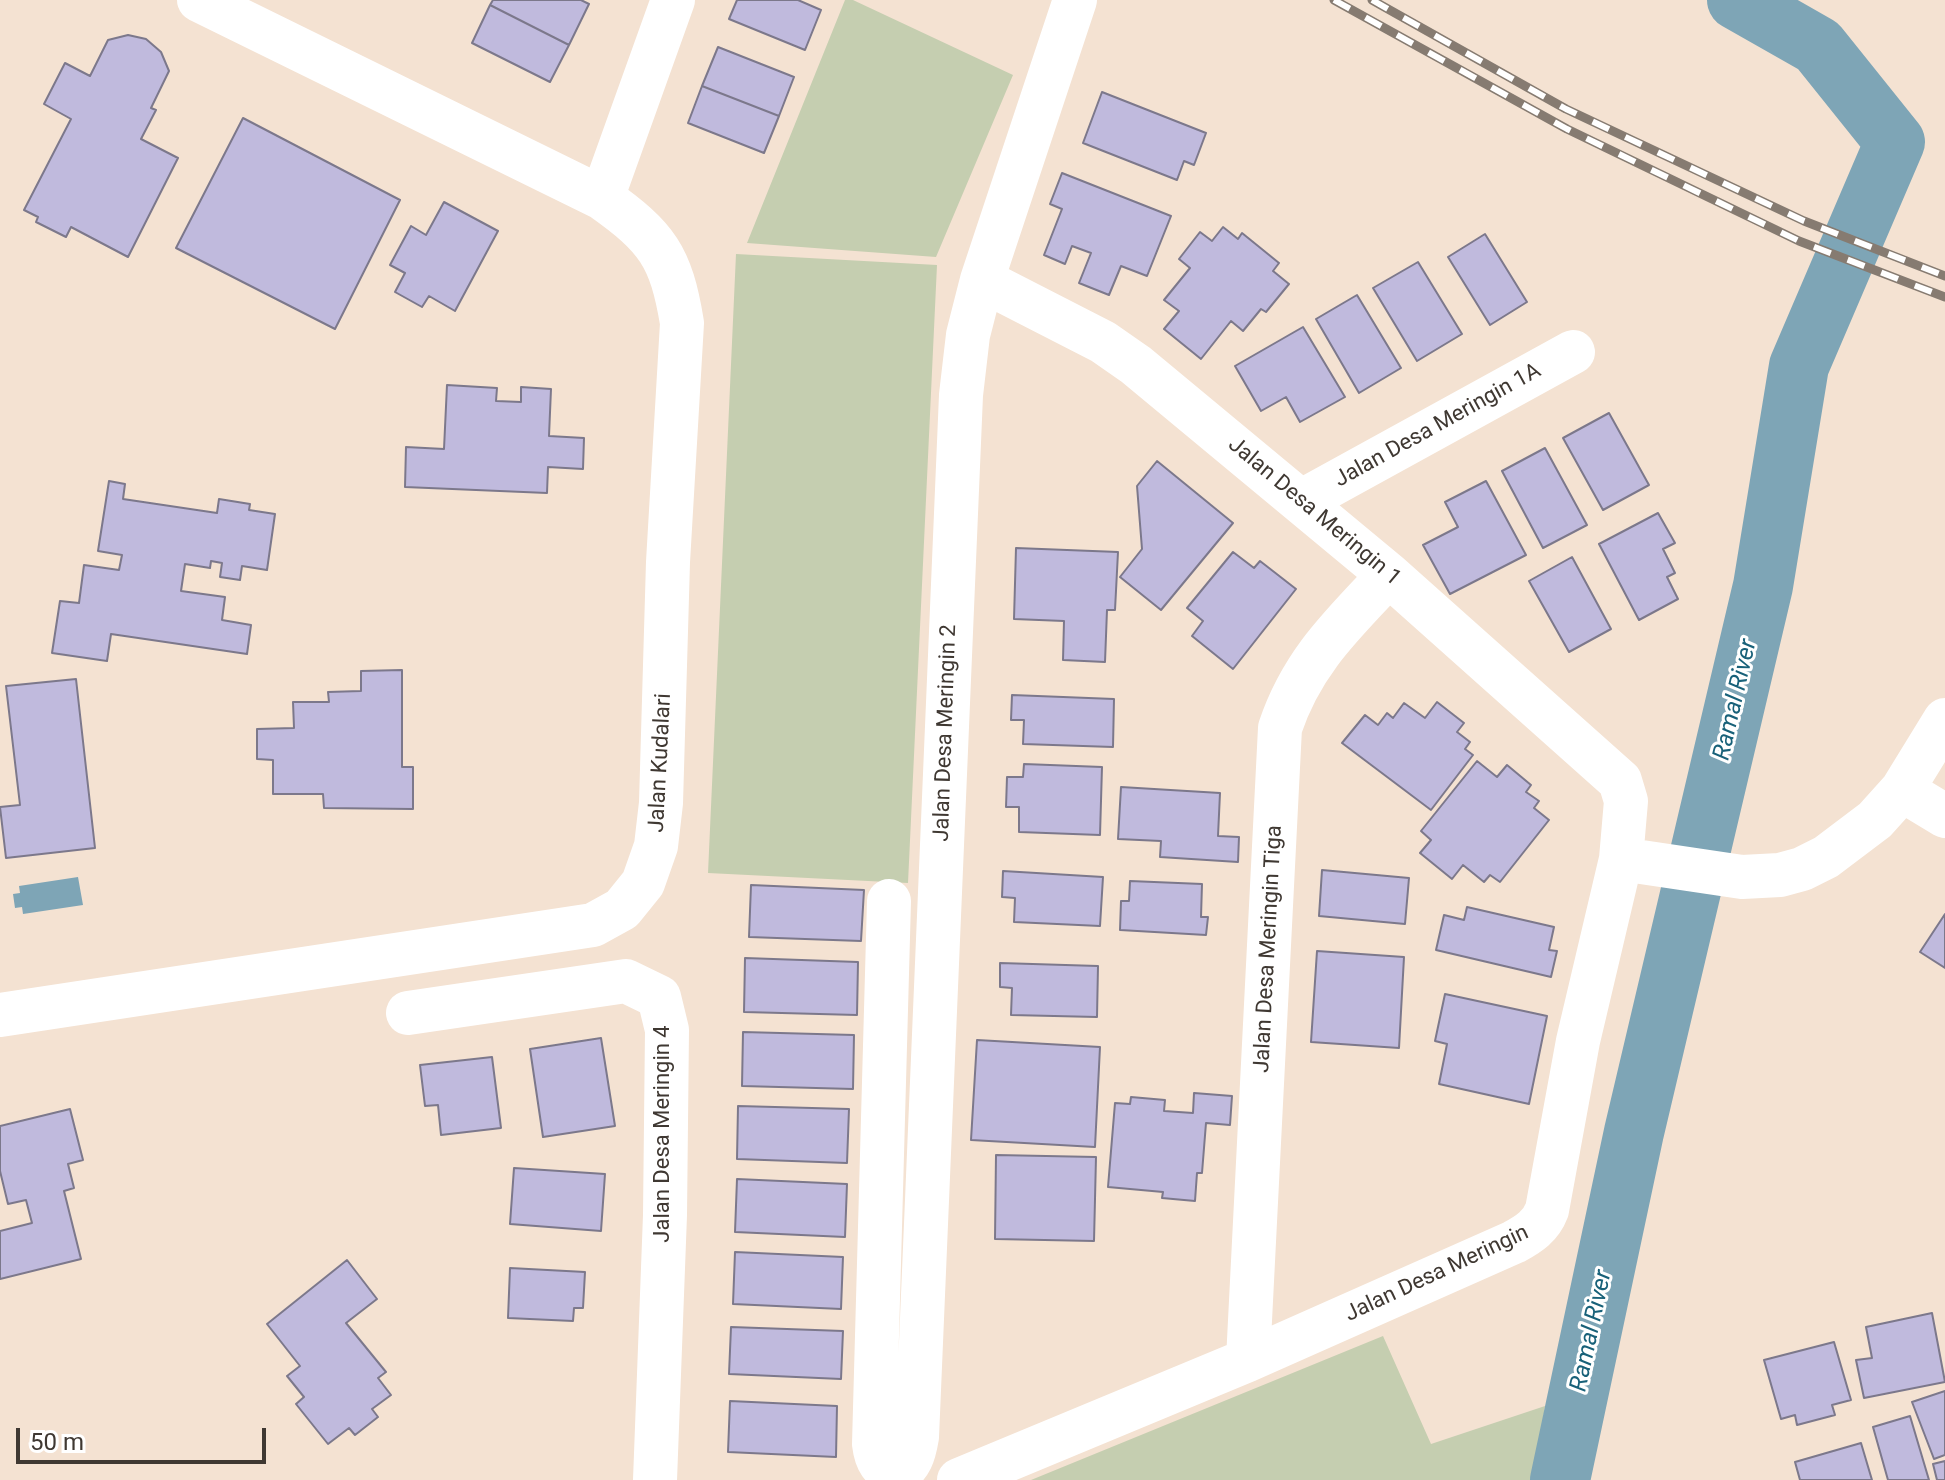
<!DOCTYPE html>
<style>
body{margin:0}
#map{position:relative;width:1945px;height:1480px;overflow:hidden;background:#f4e2d2;font-family:Roboto,sans-serif}
canvas{display:block}
.scale{position:absolute;left:16px;top:1428px;width:250px;height:36px;box-sizing:border-box;border:4px solid #3f3832;border-top:0;padding-left:10px;font-size:24px;line-height:28px;white-space:nowrap;color:#3f3832;-webkit-text-stroke:6px #fff;paint-order:stroke}
</style>
<div id="map">
<canvas width="1945" height="1480"></canvas>
<div class="scale">50 m</div>
</div>
<script>
const g = document.querySelector('canvas').getContext('2d');
g.lineJoin = 'round';
function fill(path, color) {
  g.fillStyle = color;
  g.fill(path, 'evenodd');
}
function strokePath(path, color, width, dash) {
  g.strokeStyle = color;
  g.lineWidth = width;
  g.lineCap = dash ? 'butt' : 'round';
  g.setLineDash(dash || []);
  g.stroke(path);
}
function drawText(font, color, halo, rows, align = 'center') {
  g.font = font + ' Roboto,sans-serif';
  g.lineWidth = 6;
  g.setLineDash([]);
  g.textBaseline = 'middle';
  g.strokeStyle = halo;
  g.fillStyle = color;
  for (const [text, x, y, turn = 0] of rows) {
    g.save();
    g.translate(x, y);
    g.rotate((+turn || 0) * Math.PI / 180);
    g.textAlign = isNaN(turn) ? turn : align;
    if (halo) g.strokeText(text, 0, 0);
    g.fillText(text, 0, 0);
    g.restore();
  }
}
fill(new Path2D(`
 M845,0H853L1013,75L936,257L747,243Z
 M736,254L937,265L908,883L708,873Z
 M1383,1336L1431,1444L1545,1406L1535,1480H1031Z`), '#c5ceb0');
fill(new Path2D(`
 M78,877L83,905L23,914L22,907L15,908L13,894L20,893L19,886Z`), '#7ea5b6');
strokePath(new Path2D(`
 M1560,1480L1634,1132L1763,586L1799,366L1895,142L1818,46L1737,0`), '#7ea5b6', 60);
const building = new Path2D(`
 M493,0H581L589,4L569,45L490,5Z
 M737,0H798L821,10L805,50L729,19Z
 M490,5L569,45L550,82L472,43Z
 M128,35L146,39L161,52L169,71L151,108L156,110L141,139L178,158L128,257L71,227L66,237L36,222L38,217L24,210L71,119L44,104L65,63L90,76L108,40Z
 M718,47L794,77L779,116L702,86Z
 M702,86L779,116L764,153L688,123Z
 M1102,92L1206,133L1194,165L1184,161L1177,180L1083,143Z
 M243,118L400,200L335,329L176,248Z
 M1062,173L1171,216L1147,276L1121,266L1109,295L1079,283L1091,253L1072,246L1065,264L1044,255L1062,209L1050,204Z
 M444,202L498,231L455,311L429,296L422,307L395,292L405,273L390,265L411,226L426,235Z
 M1223,227L1238,239L1242,233L1279,263L1273,271L1289,284L1266,312L1261,309L1243,331L1231,321L1201,359L1164,329L1179,311L1164,300L1190,268L1179,259L1200,232L1212,241Z
 M1485,234L1527,302L1490,325L1448,257Z
 M1418,262L1462,334L1417,361L1373,288Z
 M1357,295L1401,368L1359,393L1316,319Z
 M1303,327L1345,397L1300,422L1286,397L1261,411L1235,366Z
 M447,385L497,388L496,401L521,402V387L551,389L549,436L584,438L583,469L548,467L547,493L405,487L406,447L444,449Z
 M1609,413L1649,485L1603,510L1563,438Z
 M1545,448L1587,525L1543,548L1502,471Z
 M1157,461L1233,523L1161,610L1120,577L1142,549L1137,486Z
 M109,481L125,484L123,499L217,513L219,499L250,504L249,510L275,514L267,570L242,566L240,580L220,577L222,563L211,561L210,568L185,564L181,591L225,597L222,620L251,625L247,654L111,634L107,661L52,653L60,601L79,603L84,565L119,570L122,555L98,551Z
 M1486,481L1526,555L1450,594L1423,545L1458,527L1445,502Z
 M1658,513L1675,543L1663,549L1675,573L1667,577L1678,599L1639,620L1599,544Z
 M1016,548L1118,552L1115,610H1107L1105,662L1063,660L1064,621L1014,619Z
 M1233,552L1254,568L1260,561L1296,589L1233,669L1192,636L1203,621L1187,608Z
 M1572,557L1611,629L1569,652L1529,581Z
 M402,670V767H413V809L324,808L323,794H273V760L257,759V729L294,728L293,702H329L328,692L361,691V671Z
 M76,679L95,848L6,858L0,807L20,805L6,686Z
 M1012,695L1114,699L1113,747L1023,744L1024,720H1011Z
 M1437,702L1464,723L1457,732L1470,742L1465,749L1473,755L1431,810L1342,743L1365,715L1378,725L1387,713L1393,718L1404,703L1425,718Z
 M1477,761L1497,777L1507,765L1531,785L1526,792L1539,801L1534,808L1549,820L1500,882L1490,875L1484,882L1463,865L1452,879L1420,853L1431,840L1421,831Z
 M1024,764L1102,767L1100,835L1019,832V807H1006L1007,777H1023Z
 M1121,787L1220,793L1218,836L1239,837L1238,862L1160,857L1161,841L1118,839Z
 M1322,870L1409,878L1405,924L1319,916Z
 M1003,871L1103,877L1100,926L1014,922L1015,898L1002,897Z
 M1130,881L1202,884L1201,917H1208L1206,935L1120,930L1121,901H1129Z
 M751,885L864,890L861,941L749,937Z
 M1467,907L1554,927L1549,950L1557,951L1551,977L1436,950L1444,915L1464,920Z
 M1945,914V968L1920,952Z
 M1317,951L1404,957L1399,1048L1311,1042Z
 M745,958L858,962L857,1015L744,1012Z
 M1000,963L1098,966L1097,1017L1011,1015L1012,988L1000,987Z
 M1445,994L1547,1016L1529,1104L1439,1084L1447,1044L1435,1041Z
 M743,1032L854,1035L853,1089L742,1086Z
 M601,1038L615,1126L543,1137L530,1049Z
 M977,1040L1100,1047L1095,1147L971,1140Z
 M492,1057L501,1128L441,1135L438,1105L425,1106L420,1065Z
 M1194,1093L1232,1096L1230,1125L1206,1123L1202,1173H1197L1195,1201L1162,1198L1163,1192L1108,1187L1115,1103L1130,1104L1131,1097L1165,1100L1164,1111L1193,1113Z
 M738,1106L849,1109L847,1163L737,1159Z
 M70,1109L83,1160L68,1164L74,1188L64,1191L81,1259L0,1279V1231L32,1223L26,1200L8,1204L0,1171V1126Z
 M996,1155L1096,1157L1094,1241L995,1239Z
 M514,1168L605,1174L601,1231L510,1224Z
 M737,1179L847,1184L845,1237L735,1232Z
 M735,1252L843,1257L841,1309L733,1304Z
 M347,1260L377,1299L346,1323L386,1372L378,1378L391,1395L372,1409L378,1417L355,1435L349,1428L328,1444L296,1404L304,1397L287,1376L300,1366L267,1324Z
 M510,1268L585,1272L583,1308H574L573,1321L508,1318Z
 M1932,1313L1945,1382L1864,1398L1856,1360L1872,1358L1866,1327Z
 M731,1327L843,1331L841,1379L729,1374Z
 M1834,1342L1851,1400L1832,1405L1835,1415L1797,1425L1795,1415L1781,1419L1764,1360Z
 M1945,1391V1455L1934,1459L1912,1402Z
 M730,1401L837,1406L836,1457L728,1452Z
 M1910,1416L1929,1480H1888L1873,1427Z
 M1861,1443L1872,1480H1800L1795,1462Z
 M1945,1461V1480H1937L1933,1464Z`);
fill(building, '#c0badd');
strokePath(building, '#7c788b', 2);
strokePath(new Path2D(`
 M602,198L673,0
 M1302,501L1573,352
 M1902,790L1945,816
 M1621,859L1742,877L1780,875L1802,869L1826,857L1875,820L1902,790L1945,720
 M889,901L874,1444C876,1461 881,1468 896,1475
 M408,1013L626,981L659,997L667,1030L665,1215L655,1480
 M0,1015L593,925L622,909L643,883L656,846L661,803L668,562L682,323C671,256 657,237 602,198L199,0
 M1248,1360L1280,728C1302,662 1342,625 1389,575
 M895,1480L896,1475C911,1465 914,1455 917,1437L961,395L968,335L982,280L1075,0
 M959,1480L1248,1360L1514,1242C1529,1234 1541,1226 1547,1210L1578,1041L1621,859L1626,801L1620,781L1389,575L1136,365L1103,342L982,280`), '#fff', 44);
const rail = new Path2D(`
 M1334,0L1567,129L1799,241L1945,297
 M1372,0L1566,109L1804,221L1945,276`);
strokePath(rail, '#867b71', 9);
strokePath(rail, '#fff', 6, [18]);
drawText('22px', '#3f3832', '#fff', [
 ["Jalan Desa Meringin 1A",1438,426,-29],
 ["Jalan Desa Meringin 1",1314,512,40],
 ["Jalan Desa Meringin 2",946,733,-88],
 ["Jalan Kudalari",661,763,-87],
 ["Jalan Desa Meringin Tiga",1269,949,-87],
 ["Jalan Desa Meringin 4",663,1134,-90],
 ["Jalan Desa Meringin",1437,1274,-25]
]);
drawText('italic 24px', '#186179', '#fff', [
 ["Ramal River",1736,700,-77],
 ["Ramal River",1592,1331,-78]
]);
</script>
